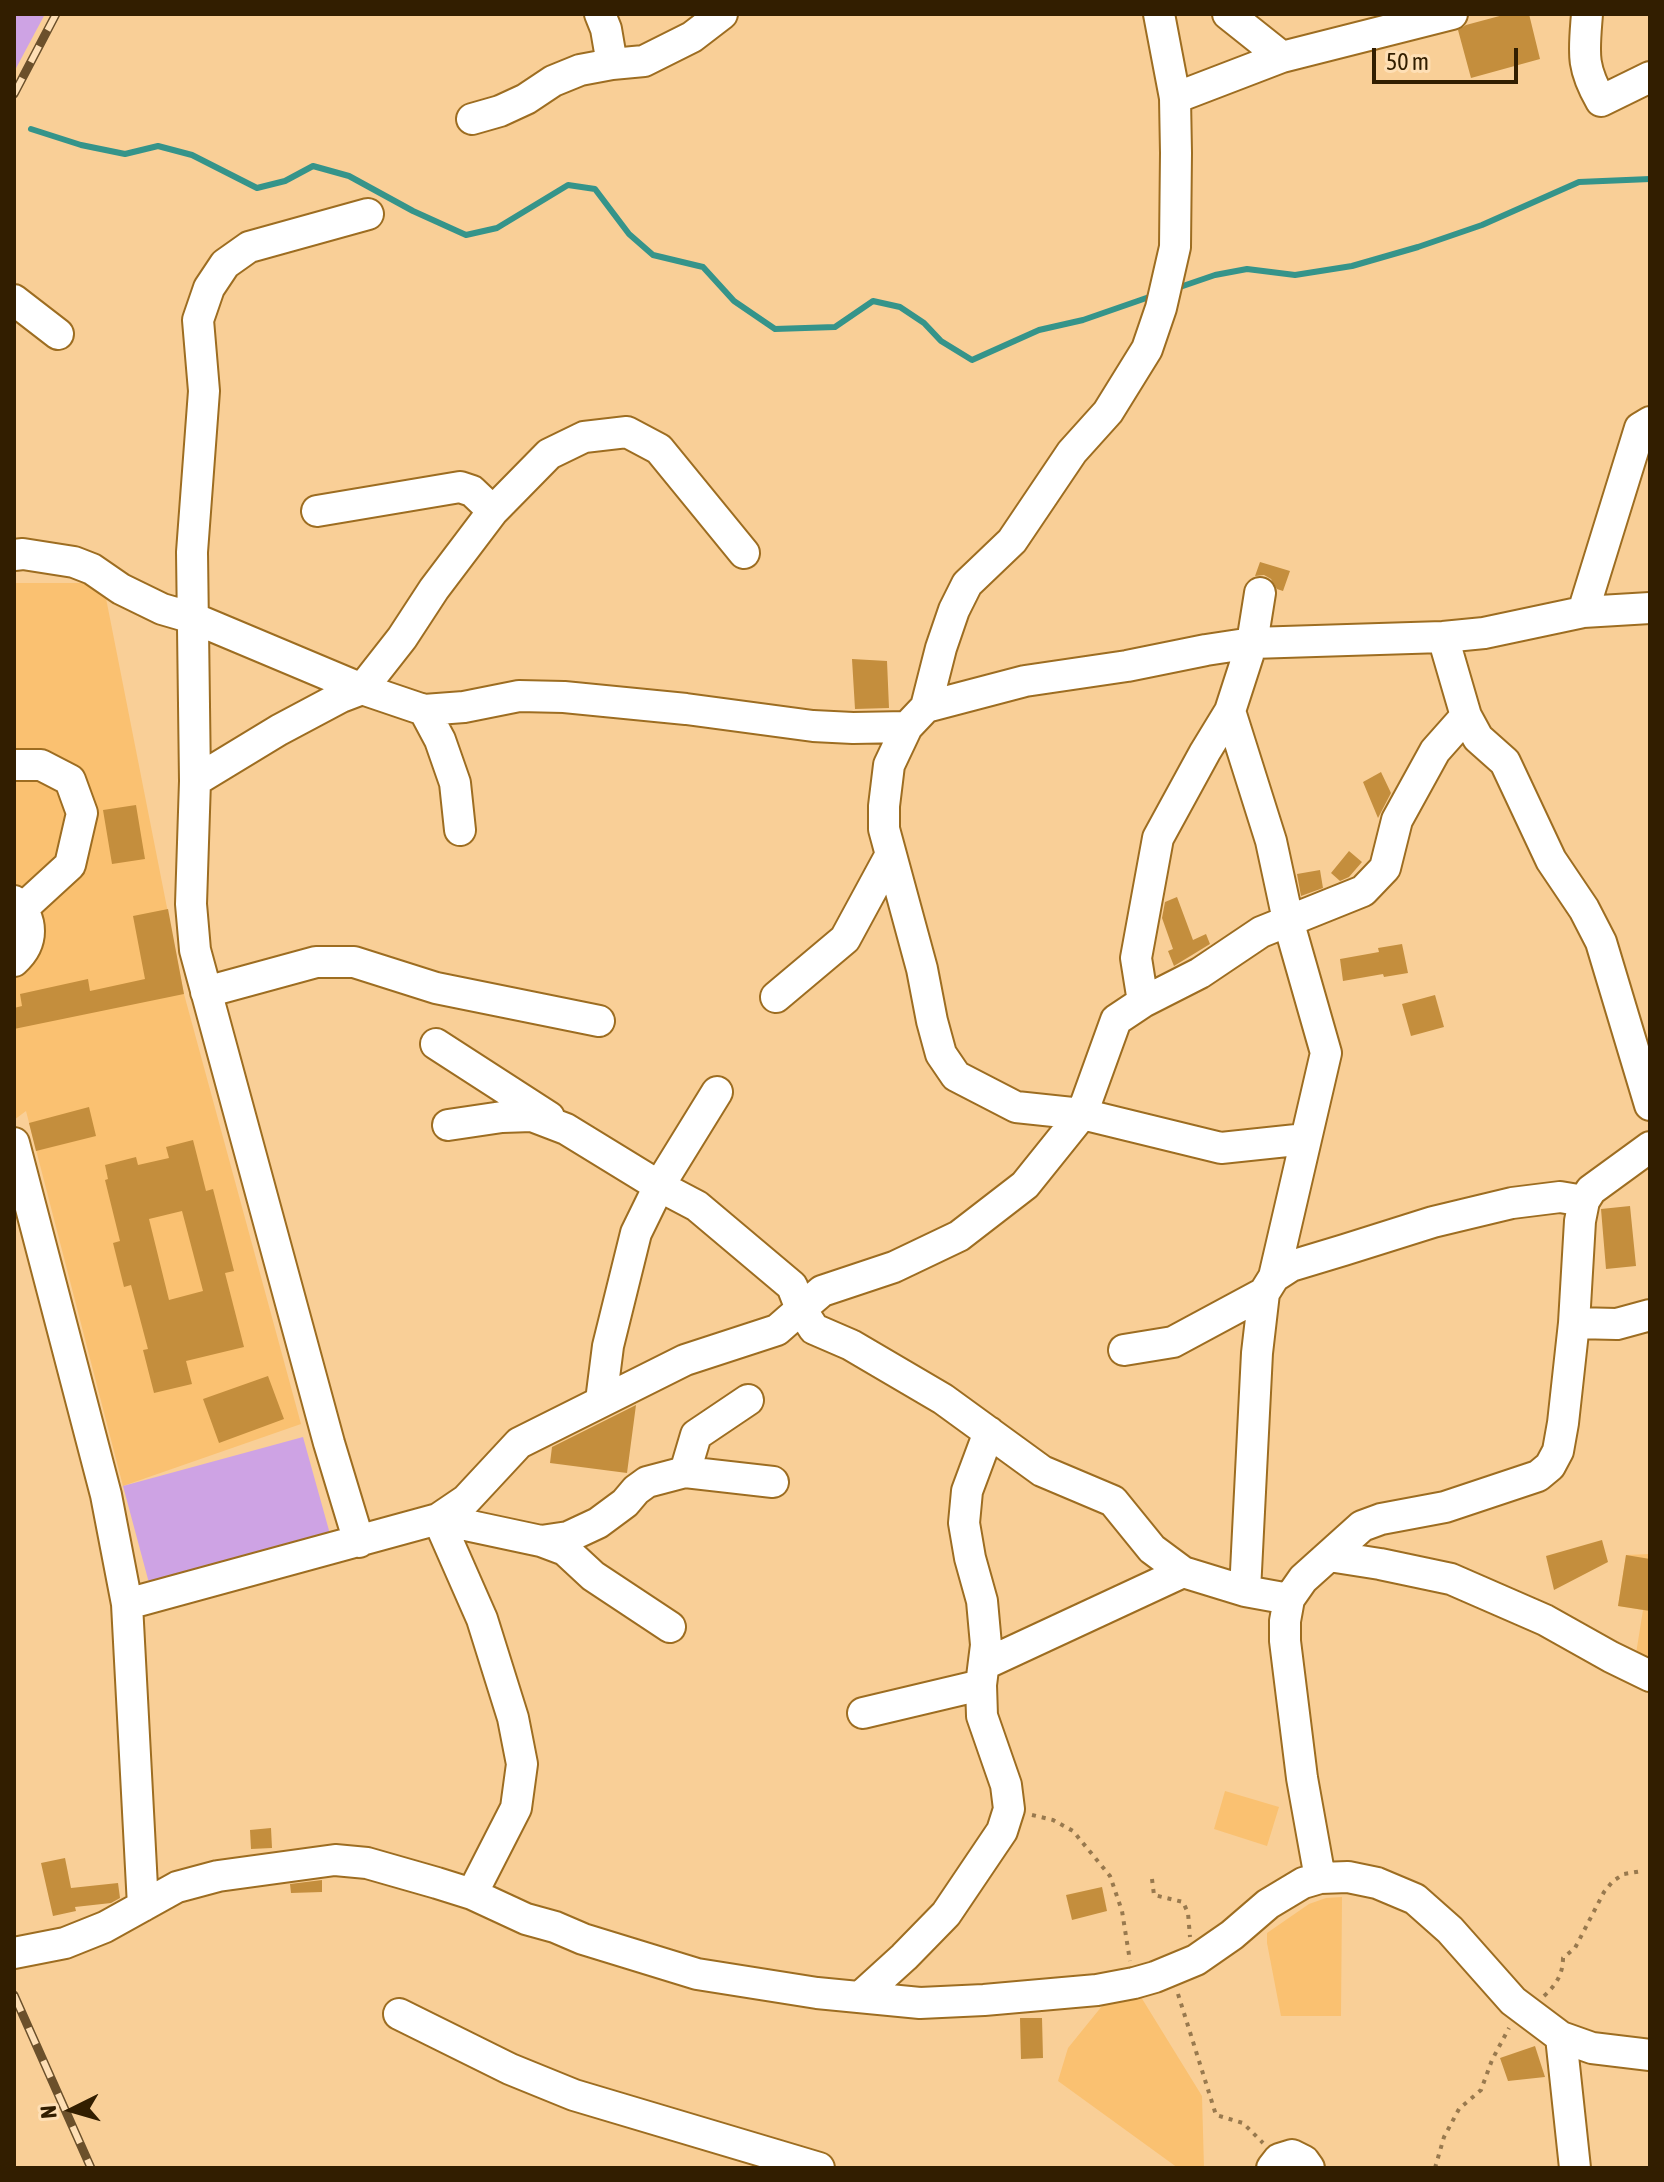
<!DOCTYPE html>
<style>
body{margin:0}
#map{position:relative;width:1664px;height:2182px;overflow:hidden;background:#f9cf97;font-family:"Asap Condensed",sans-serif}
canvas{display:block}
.frame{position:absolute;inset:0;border:16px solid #321e00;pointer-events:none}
.north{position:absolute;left:32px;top:2070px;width:80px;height:80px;-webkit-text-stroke:6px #fedfb5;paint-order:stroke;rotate:265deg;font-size:22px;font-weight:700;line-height:32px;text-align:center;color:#321e00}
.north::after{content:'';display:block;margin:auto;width:28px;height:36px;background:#321e00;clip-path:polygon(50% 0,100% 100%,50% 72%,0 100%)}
.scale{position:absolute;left:1372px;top:48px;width:146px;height:36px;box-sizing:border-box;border:4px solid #321e00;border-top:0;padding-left:10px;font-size:24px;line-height:28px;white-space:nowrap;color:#321e00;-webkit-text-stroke:6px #fedfb5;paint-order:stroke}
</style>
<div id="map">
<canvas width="1664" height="2182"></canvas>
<div class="frame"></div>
<div class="north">N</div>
<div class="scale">50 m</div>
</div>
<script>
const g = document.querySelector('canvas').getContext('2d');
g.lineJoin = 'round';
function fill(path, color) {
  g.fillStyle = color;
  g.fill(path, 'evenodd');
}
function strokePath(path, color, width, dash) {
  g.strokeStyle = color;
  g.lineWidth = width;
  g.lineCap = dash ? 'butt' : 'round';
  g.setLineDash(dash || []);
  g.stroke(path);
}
fill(new Path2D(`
 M14,583H103L184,994L301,1424L123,1486L26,1111L14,1120Z
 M1650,1554V1663L1635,1660L1643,1610L1618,1606L1626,1555Z
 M1225,1791L1279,1807L1267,1846L1214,1829Z
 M1342,1897L1341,2016H1281L1267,1943V1933L1309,1904L1326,1898Z
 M1141,1997L1202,2096L1204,2168H1178L1058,2081L1068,2048L1102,2006Z`), '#fac171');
fill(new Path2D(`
 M14,14H45L14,72Z
 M303,1437L330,1534L149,1583L123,1486Z`), '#cea3e4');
strokePath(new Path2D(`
 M31,129L81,145L125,154L158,146L192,155L257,188L285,181L313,166L349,176L413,211L466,235L497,228L568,185L595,189L629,234L653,255L703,267L734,301L775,329L835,327L873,301L900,307L924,323L941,341L972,360L1039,330L1083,320L1155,295
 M1177,288L1215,275L1247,269L1295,275L1352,266L1418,247L1482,225L1579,182L1650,179`), '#35948a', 6);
fill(new Path2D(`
 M1507,14H1529L1540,59L1471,78L1458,30L1466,25Z
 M1260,562L1290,571L1283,591L1277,589L1271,579L1264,575L1255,576Z
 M852,659L887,661L889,708L855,709Z
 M1381,772L1391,793L1378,818L1363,782Z
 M136,805L145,859L112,864L103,810Z
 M1349,851L1362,862L1349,877L1340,881L1331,873Z
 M1320,870L1323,888L1301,896L1297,874Z
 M1177,897L1193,940L1206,934L1210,944L1174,966L1168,951L1173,949L1162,918L1165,902Z
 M168,909L184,994L14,1029V1008L22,1006L20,994L88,979L90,991L145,979L133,916Z
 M1402,944L1408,973L1384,977L1383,974L1343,981L1340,959L1379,952L1378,948Z
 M1435,995L1444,1027L1411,1036L1402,1004Z
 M89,1107L96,1136L36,1151L29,1123Z
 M193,1140L206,1191L213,1189L234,1271L225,1273L244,1347L186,1361L192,1384L154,1393L143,1350L148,1349L131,1285L124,1287L113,1243L120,1241L105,1180L108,1179L105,1165L136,1157L138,1165L169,1158L166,1147ZM182,1211L203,1291L169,1300L149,1219Z
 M1630,1206L1636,1266L1606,1269L1601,1209Z
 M268,1376L284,1419L219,1443L203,1399Z
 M636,1405L627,1473L550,1463L552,1447Z
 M1602,1540L1608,1562L1554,1590L1546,1556Z
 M1626,1555L1650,1559V1611L1618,1606Z
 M271,1828L272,1848L251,1849L250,1830Z
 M65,1858L71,1888L118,1883L120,1898L111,1903L75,1907L76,1911L53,1916L41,1863Z
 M322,1880V1892L291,1893L290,1884Z
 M1102,1887L1107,1911L1072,1920L1066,1895Z
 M1020,2018H1042L1043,2058L1021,2059Z
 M1535,2046L1545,2077L1508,2081L1500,2058Z`), '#c48e3d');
const minor = new Path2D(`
 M600,14L606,29L612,64
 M1228,14L1282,57
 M1587,14C1584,53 1581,66 1601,101L1650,77
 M1175,98L1282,57L1452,14
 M472,119L500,111L526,99L553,81L580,70L612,64L644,61L692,37L722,14
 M14,300L58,334
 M317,511L460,487L472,491L493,511
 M14,555L23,554L74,562L92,569L121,589L162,609L193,618L362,689L424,710L464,707L519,696L564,697L686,709L813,726L853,728L907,727L926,707L1025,681L1127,666L1206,650L1252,643L1443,637L1484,633L1583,612L1650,608
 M1583,612L1640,428L1650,422
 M1443,637L1466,716L1478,738L1505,762L1551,860L1584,909L1601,942L1650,1105
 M926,707L941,648L954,610L967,584L1012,541L1072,452L1108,412L1147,349L1161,308L1175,247L1176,153L1175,98L1159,14
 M424,710L440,740L455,783L460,830
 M1230,711L1271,841L1288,920L1326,1053L1274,1277
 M907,727L889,765L884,806V829L922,969L932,1021L941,1054L956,1076L1016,1107L1082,1114L1221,1148L1306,1139
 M14,765H41L70,780L82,813L70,865L22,909
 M195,781L279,730L341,697L362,689L402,638L434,589L493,511L549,454L584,437L627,432L659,449L744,553
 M14,901C34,919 34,943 14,961
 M206,992L316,962H354L436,988L599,1021
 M776,997L845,939L890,856
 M1143,1002L1136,958L1158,838L1205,752L1230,711L1252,643L1260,593
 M436,1044L549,1117
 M448,1125L502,1117L532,1116L566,1129L659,1186L697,1206L792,1286L801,1309L822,1291L894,1267L959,1236L1025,1185L1082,1114L1116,1020L1143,1002L1200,973L1261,932L1363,891L1385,868L1397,820L1435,751L1466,716
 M14,1143L106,1495L127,1604L143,1906
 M1574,1323L1617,1324L1650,1315
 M1124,1350L1173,1342L1264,1293
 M601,1401L608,1346L636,1233L659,1186L717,1092
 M685,1472L696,1435L748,1400
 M438,1519L482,1619L513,1718L522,1764L516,1808L472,1894
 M438,1519L541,1541L565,1550L593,1576L670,1627
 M541,1541L568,1537L598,1523L625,1503L636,1490L647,1482L685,1472L773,1482
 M359,1542L329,1443L195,950L191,904L195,781L192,552L204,391L198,320L209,288L225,264L249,247L368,214
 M1329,1556L1380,1564L1451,1579L1545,1620L1611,1657L1650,1676
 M1245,1591L1257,1353L1264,1293L1274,1277L1291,1266L1344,1250L1433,1222L1512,1203L1560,1197L1584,1201
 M127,1604L438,1519L466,1500L519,1443L685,1360L777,1330L801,1309L814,1329L851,1345L943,1399L1042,1471L1113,1501L1152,1549L1183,1572L1245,1591L1289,1599
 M985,1664L1183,1572
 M863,1713L981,1685
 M1320,1878L1302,1778L1285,1641V1621L1289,1599L1303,1579L1362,1526L1381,1519L1445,1507L1538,1476L1550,1466L1558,1451L1563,1423L1574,1323L1580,1221L1584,1201L1591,1190L1650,1147
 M14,1953L65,1943L105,1927L177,1887L218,1876L335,1860L367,1863L437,1883L472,1894L526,1919L555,1927L583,1939L697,1974L817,1993L920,2003L984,2000L1097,1990L1134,1983L1155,1977L1196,1960L1232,1935L1268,1904L1303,1883L1320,1878L1348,1877L1377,1883L1415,1899L1450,1930L1513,2001L1561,2037L1592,2048L1650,2055
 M860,1997L904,1957L946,1914L1002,1831L1009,1809L1006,1785L982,1716L981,1685L986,1645L982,1601L970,1558L964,1523L967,1491L989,1432
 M399,2014L510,2069L574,2095L819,2168
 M1561,2037L1575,2168
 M1272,2168L1279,2159L1292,2155L1304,2161L1309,2168`);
strokePath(minor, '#9d6d21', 34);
strokePath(new Path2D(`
 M1032,1815L1053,1820L1073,1831L1110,1876L1122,1911L1130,1961
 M1152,1879L1154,1895L1183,1902L1188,1913L1190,1937
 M1178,1994L1216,2115L1243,2123L1263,2143
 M1544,1996C1556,1985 1563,1974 1563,1958L1575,1948L1604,1892L1613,1881L1624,1874L1642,1871
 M1435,2168L1444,2137L1459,2109L1481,2090L1492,2060L1509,2028`), '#98794e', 4, [4, 6]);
strokePath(minor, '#fff', 30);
const rail = new Path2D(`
 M14,94L56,14
 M14,1995L91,2168`);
strokePath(rail, '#6b502b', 9);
strokePath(rail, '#fedfb5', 6, [18]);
</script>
